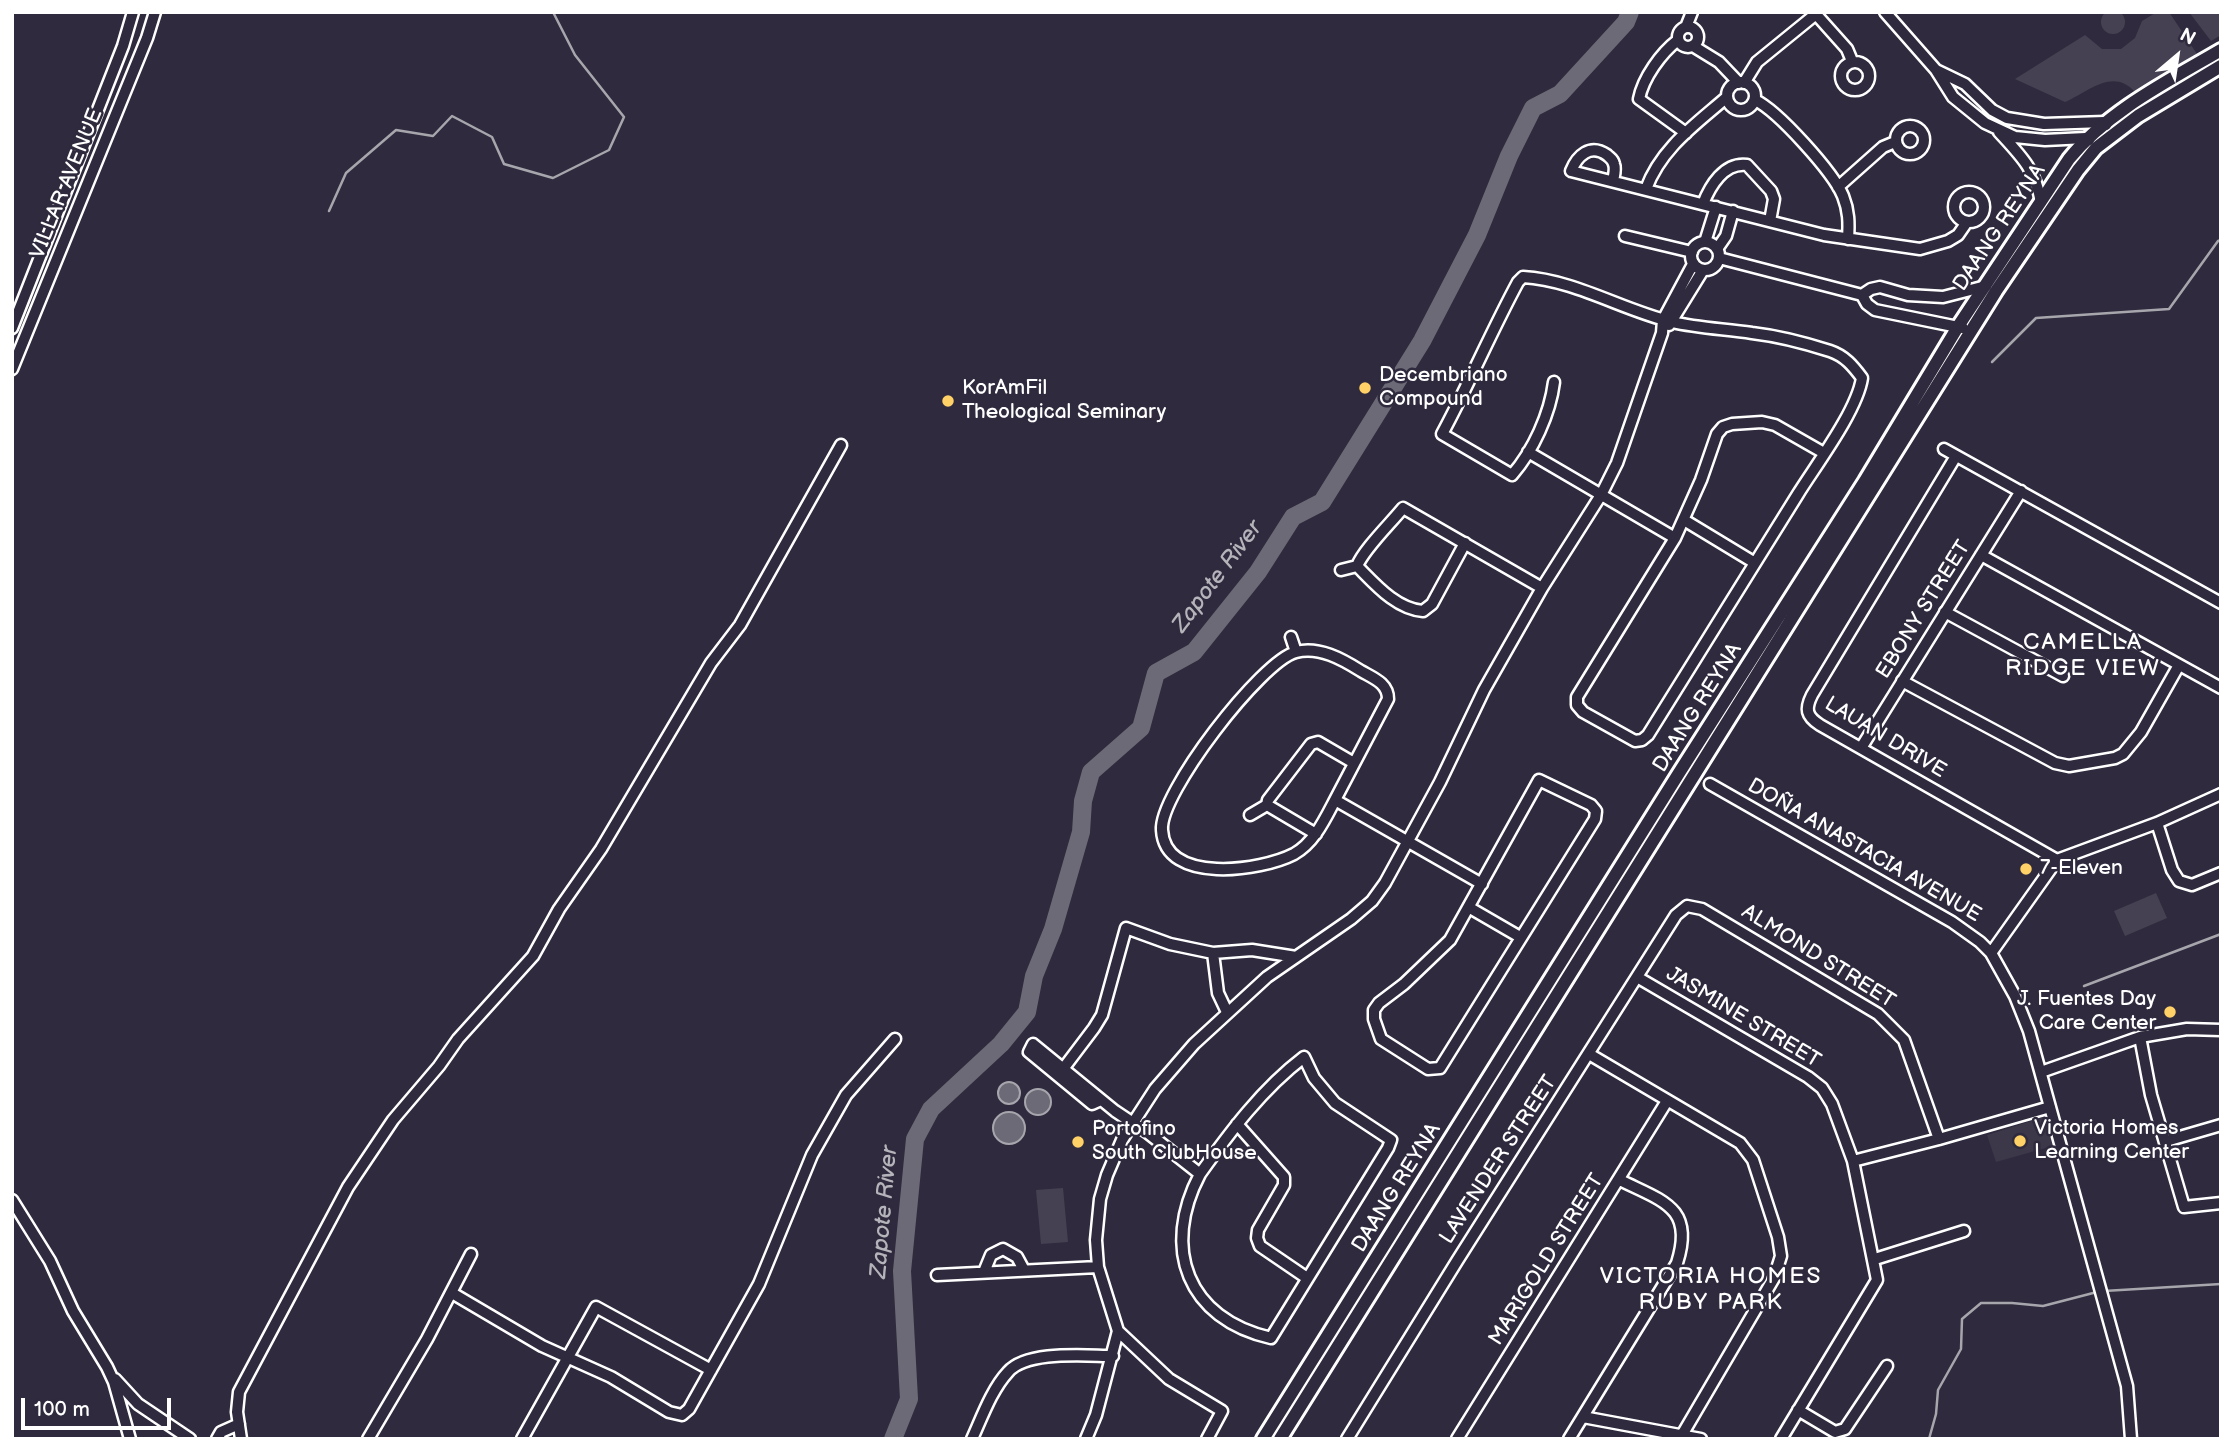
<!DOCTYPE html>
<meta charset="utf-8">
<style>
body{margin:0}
#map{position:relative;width:2233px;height:1451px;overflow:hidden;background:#2f2a3d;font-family:"Balsamiq Sans",sans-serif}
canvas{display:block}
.frame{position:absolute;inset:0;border:14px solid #fff;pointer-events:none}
.north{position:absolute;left:2142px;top:21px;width:70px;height:70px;-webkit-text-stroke:5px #2f2a3d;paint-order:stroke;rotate:29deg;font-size:19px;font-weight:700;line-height:28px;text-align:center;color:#fff}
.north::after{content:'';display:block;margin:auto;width:24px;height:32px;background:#fff;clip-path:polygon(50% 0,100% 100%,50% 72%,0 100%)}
.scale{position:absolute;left:21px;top:1398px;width:150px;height:32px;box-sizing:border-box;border:4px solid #fff;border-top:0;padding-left:9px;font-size:21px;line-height:24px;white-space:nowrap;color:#fff;-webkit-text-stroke:5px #2f2a3d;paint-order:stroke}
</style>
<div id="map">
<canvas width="2233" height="1451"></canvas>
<div class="frame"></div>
<div class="north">N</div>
<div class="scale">100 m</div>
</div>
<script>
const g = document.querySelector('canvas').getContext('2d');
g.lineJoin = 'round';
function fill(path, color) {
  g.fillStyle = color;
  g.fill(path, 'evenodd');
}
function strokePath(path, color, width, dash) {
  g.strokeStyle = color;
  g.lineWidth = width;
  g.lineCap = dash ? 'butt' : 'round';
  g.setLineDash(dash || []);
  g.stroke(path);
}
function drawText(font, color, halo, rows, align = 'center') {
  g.font = font + ' "Balsamiq Sans",sans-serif';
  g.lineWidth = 5;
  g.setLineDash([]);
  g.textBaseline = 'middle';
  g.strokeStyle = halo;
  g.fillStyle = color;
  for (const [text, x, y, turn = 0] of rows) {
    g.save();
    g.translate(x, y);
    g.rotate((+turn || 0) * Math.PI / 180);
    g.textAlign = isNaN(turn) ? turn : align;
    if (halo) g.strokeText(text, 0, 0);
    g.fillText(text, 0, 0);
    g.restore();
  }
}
fill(new Path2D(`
 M2044,1117L2053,1146L1996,1162L1987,1135Z`), '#3c3749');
fill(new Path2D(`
 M2101 22a12 12 0 1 1 24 0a12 12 0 1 1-24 0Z
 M2157,12H2169L2197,54L2135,92C2113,67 2088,92 2065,102L2015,79L2085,35L2102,49H2121L2135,38L2142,21Z
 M2189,12H2221V35L2211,41Z
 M2156,893L2167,918L2125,936L2114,911Z
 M1063,1188L1068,1242L1041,1244L1036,1190Z`), '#464152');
const water = new Path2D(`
 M998 1093a11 11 0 1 1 22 0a11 11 0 1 1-22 0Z
 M1025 1102a13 13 0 1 1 26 0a13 13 0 1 1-26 0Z
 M993 1128a16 16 0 1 1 32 0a16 16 0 1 1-32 0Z`);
fill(water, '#6d6a77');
strokePath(water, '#a7a6ad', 2);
strokePath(new Path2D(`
 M329,211L346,173L396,130L433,136L452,116L492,137L504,164L553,178L609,150L624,117L575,55L553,12
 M1992,362L2036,318L2169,309L2218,241L2221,240
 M2084,986L2221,934
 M2104,1291L2221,1284
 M1929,1439L1936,1414L1938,1390L1961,1349L1962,1319L1981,1303H2012L2043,1306L2097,1292`), '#a7a6ad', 2.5);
strokePath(new Path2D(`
 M893,1439L909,1399L902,1271L915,1139L931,1109L1001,1044L1027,1012L1034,976L1053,929L1081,832L1083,801L1091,772L1141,728L1156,673L1194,652L1258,572L1293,517L1322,502L1422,341L1477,235L1509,156L1533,108L1560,94L1626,22L1630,12`), '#6d6a77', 18);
const minor = new Path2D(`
 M1814,12L1847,49L1852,61
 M1885,12L1936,70L1953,97L1985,123L2015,137L2045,140L2086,138L2089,140
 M1686,27L1692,12
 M1678 37a10 10 0 1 1 20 0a10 10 0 1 1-20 0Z
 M1678,40C1661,53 1643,78 1639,99L1686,133
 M1693,46L1719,62L1739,83
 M1841 76a14 14 0 1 1 28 0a14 14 0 1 1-28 0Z
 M1936,70L1965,84L1992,110L2007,118L2044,124L2105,122L2106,125
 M1727 96a14 14 0 1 1 28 0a14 14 0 1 1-28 0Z
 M1744,83L1757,62L1816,14
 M1755,100C1778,111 1833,172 1843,196C1849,211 1849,223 1848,239
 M1896 140a14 14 0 1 1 28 0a14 14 0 1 1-28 0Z
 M1999,132C2021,156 2035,169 2041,202
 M1613,181C1614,176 1616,169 1614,164C1613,159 1610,158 1607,155C1590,143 1577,156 1571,171L1824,235L1920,249L1948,241L1958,235L1967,222
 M1838,187L1883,147L1895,142
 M1646,189C1661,148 1696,124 1727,97
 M1954 207a15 15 0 1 1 30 0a15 15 0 1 1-30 0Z
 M1703,204C1710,186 1724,162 1747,165L1771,191L1774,199L1770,221
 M1625,236L1692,252
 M1705,242L1716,207
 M1691 256a14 14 0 1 1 28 0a14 14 0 1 1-28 0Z
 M1717,249L1726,236L1733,211
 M1719,258L1862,295L1867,304L1875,310L1963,328
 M1862,295L1871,289L1880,287L1908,295L1943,297L1986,286
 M1669,325L1703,270
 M12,328L123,46L133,12
 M12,369L147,38L155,12
 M1554,382C1550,414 1533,451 1512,475L1442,434C1469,384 1491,332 1518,282L1523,277C1575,280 1622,310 1672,322C1698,328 1725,329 1752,333C1778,336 1805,343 1830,351C1845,356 1853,366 1862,378C1857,411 1816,465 1798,494C1748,574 1698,655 1648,735L1642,740L1635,741L1583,712L1577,705V697L1675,538L1701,480L1717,434L1723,427L1732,424L1762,422L1775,425L1824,453
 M1944,449L2221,603
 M1528,452L1675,538
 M1956,456L1812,695C1805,709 1806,716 1820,725L2057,860
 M1684,520L1755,563
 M1465,543L1432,604L1423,611C1396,609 1375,584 1357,566C1364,549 1390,524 1403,508L1542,588
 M1981,555L2221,688
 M1341,570L1357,566
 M1945,612L2063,676
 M1291,637L1296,652
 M1902,681L2055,763L2069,766L2115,758L2123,754L2141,732L2179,665
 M1861,748L2021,491
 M1539,780L1591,805L1596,811L1595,819L1440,1068L1428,1069L1381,1039L1374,1019V1010L1379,1003L1404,984L1450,940Z
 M1710,784L1952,922L1980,942L1991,953L2015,996L2029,1031L2127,1386L2131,1439
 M1335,800L1388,699C1388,683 1373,678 1361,671C1342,659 1319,646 1296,652C1261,661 1159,794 1162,830C1165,885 1261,871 1294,854C1314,843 1325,819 1335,800L1482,884
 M1250,815L1267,805
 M2157,823L2172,870L2179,881L2192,885L2221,873
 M1316,834L1267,805L1268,800L1311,744L1318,742L1354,763
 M1470,908L1520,937
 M1213,953L1218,993L1227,1012
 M1991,953L2057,860L2157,823L2221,794
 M1637,977L1808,1077L1822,1088L1832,1104L1853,1161L1877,1280L1781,1439
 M2140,1037L2151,1095L2184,1207L2221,1203
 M1589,1054L1740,1143L1753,1160L1778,1237L1781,1256L1774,1278L1682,1435
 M1063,1069L1094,1028L1102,1015L1126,928L1170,944L1213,953L1252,950L1296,957
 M2041,1072L2140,1037L2187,1029L2221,1030
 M1101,1100L1092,1104L1029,1052L1033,1044L1115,1111L1148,1133L1200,1174C1230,1132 1262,1089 1304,1057L1314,1078L1335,1103L1391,1140L1388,1148L1271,1338C1187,1319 1161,1248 1200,1174
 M1237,1124L1284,1177V1185L1258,1230L1257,1238L1260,1246L1307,1278
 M2166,1141L2221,1125
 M1853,1161L1939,1139L2050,1107
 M12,1200L50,1261L73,1311L107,1367L114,1382L130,1439
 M1875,1259L1964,1231
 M984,1272L991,1255L1003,1249L1017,1257L1024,1270
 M937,1275L1098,1267
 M452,1293L542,1346L611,1377L669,1412L682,1415L689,1409L759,1284L812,1155L846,1095L895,1039
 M1118,1331L1169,1379L1222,1411L1207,1439
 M115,1379L138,1404L190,1439
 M1798,1410L1835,1432L1845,1429L1887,1366
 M1583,1417L1701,1439
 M217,1439L221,1432L239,1424
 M241,1439L237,1412L239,1392L348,1187L393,1120L439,1066L458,1039L533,956L559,909L601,849L711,663L740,625L841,445
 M368,1439L427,1339L471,1254
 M522,1439L596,1307L711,1370
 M972,1439C982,1417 992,1389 1008,1372C1027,1350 1086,1356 1113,1356
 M1086,1439L1096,1415L1118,1331L1098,1267L1096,1240L1100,1199L1107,1175L1122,1140L1155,1089L1194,1044L1267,977L1351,919L1372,901L1385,883L1440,782L1484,690L1542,588L1601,495L1617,463L1662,333L1663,320L1693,264
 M1347,1439L1457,1261L1676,915L1687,906L1702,909L1878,1014L1904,1040L1939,1139
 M1457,1439L1667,1101
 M1569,1439L1677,1263C1695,1207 1662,1201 1620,1180`);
const major = new Path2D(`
 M1263,1439L1679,773L1865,481L1959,325L2069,159C2108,111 2168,81 2221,50
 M1280,1439L1996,291L2078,170L2096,148L2138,116L2221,66`);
strokePath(minor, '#fff', 15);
strokePath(major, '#fff', 18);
strokePath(minor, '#2f2a3d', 10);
strokePath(major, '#2f2a3d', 12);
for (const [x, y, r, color] of [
 [1365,388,7,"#ffd166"],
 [948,401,7,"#ffd166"],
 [2026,869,7,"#ffd166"],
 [2170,1012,7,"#ffd166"],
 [2020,1141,7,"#ffd166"],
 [1078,1142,7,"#ffd166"]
]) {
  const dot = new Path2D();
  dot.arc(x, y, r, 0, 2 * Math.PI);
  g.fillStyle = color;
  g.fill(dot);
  strokePath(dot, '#2f2a3d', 2.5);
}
drawText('21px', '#fff', '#2f2a3d', [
 ["VILLAR AVENUE",67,184,-68],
 ["DAANG REYNA",2000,228,-56],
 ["EBONY STREET",1924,610,-58],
 ["DAANG REYNA",1698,708,-58],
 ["LAUAN DRIVE",1885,738,31],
 ["DOÑA ANASTACIA AVENUE",1864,851,30],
 ["ALMOND STREET",1818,957,32],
 ["JASMINE STREET",1743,1018,31],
 ["LAVENDER STREET",1499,1160,-57],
 ["DAANG REYNA",1397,1188,-58],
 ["MARIGOLD STREET",1547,1260,-58]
]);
drawText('21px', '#fff', '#2f2a3d', [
 ["Decembriano",1379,376],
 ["Compound",1379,400],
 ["KorAmFil",962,389],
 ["Theological Seminary",962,413],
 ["7-Eleven",2040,869],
 ["J. Fuentes Day",2156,1000,"right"],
 ["Care Center",2156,1024,"right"],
 ["Victoria Homes",2034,1129],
 ["Learning Center",2034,1153],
 ["Portofino",1092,1130],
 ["South ClubHouse",1092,1154]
], 'left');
drawText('italic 23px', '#b6b4bb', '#2f2a3d', [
 ["Zapote River",1218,577,-53],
 ["Zapote River",885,1212,-85]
]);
g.letterSpacing = '2px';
drawText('23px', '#fff', '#2f2a3d', [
 ["CAMELLA",2083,643],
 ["RIDGE VIEW",2083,669],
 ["VICTORIA HOMES",1711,1277],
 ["RUBY PARK",1711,1303]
]);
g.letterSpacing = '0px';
</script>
